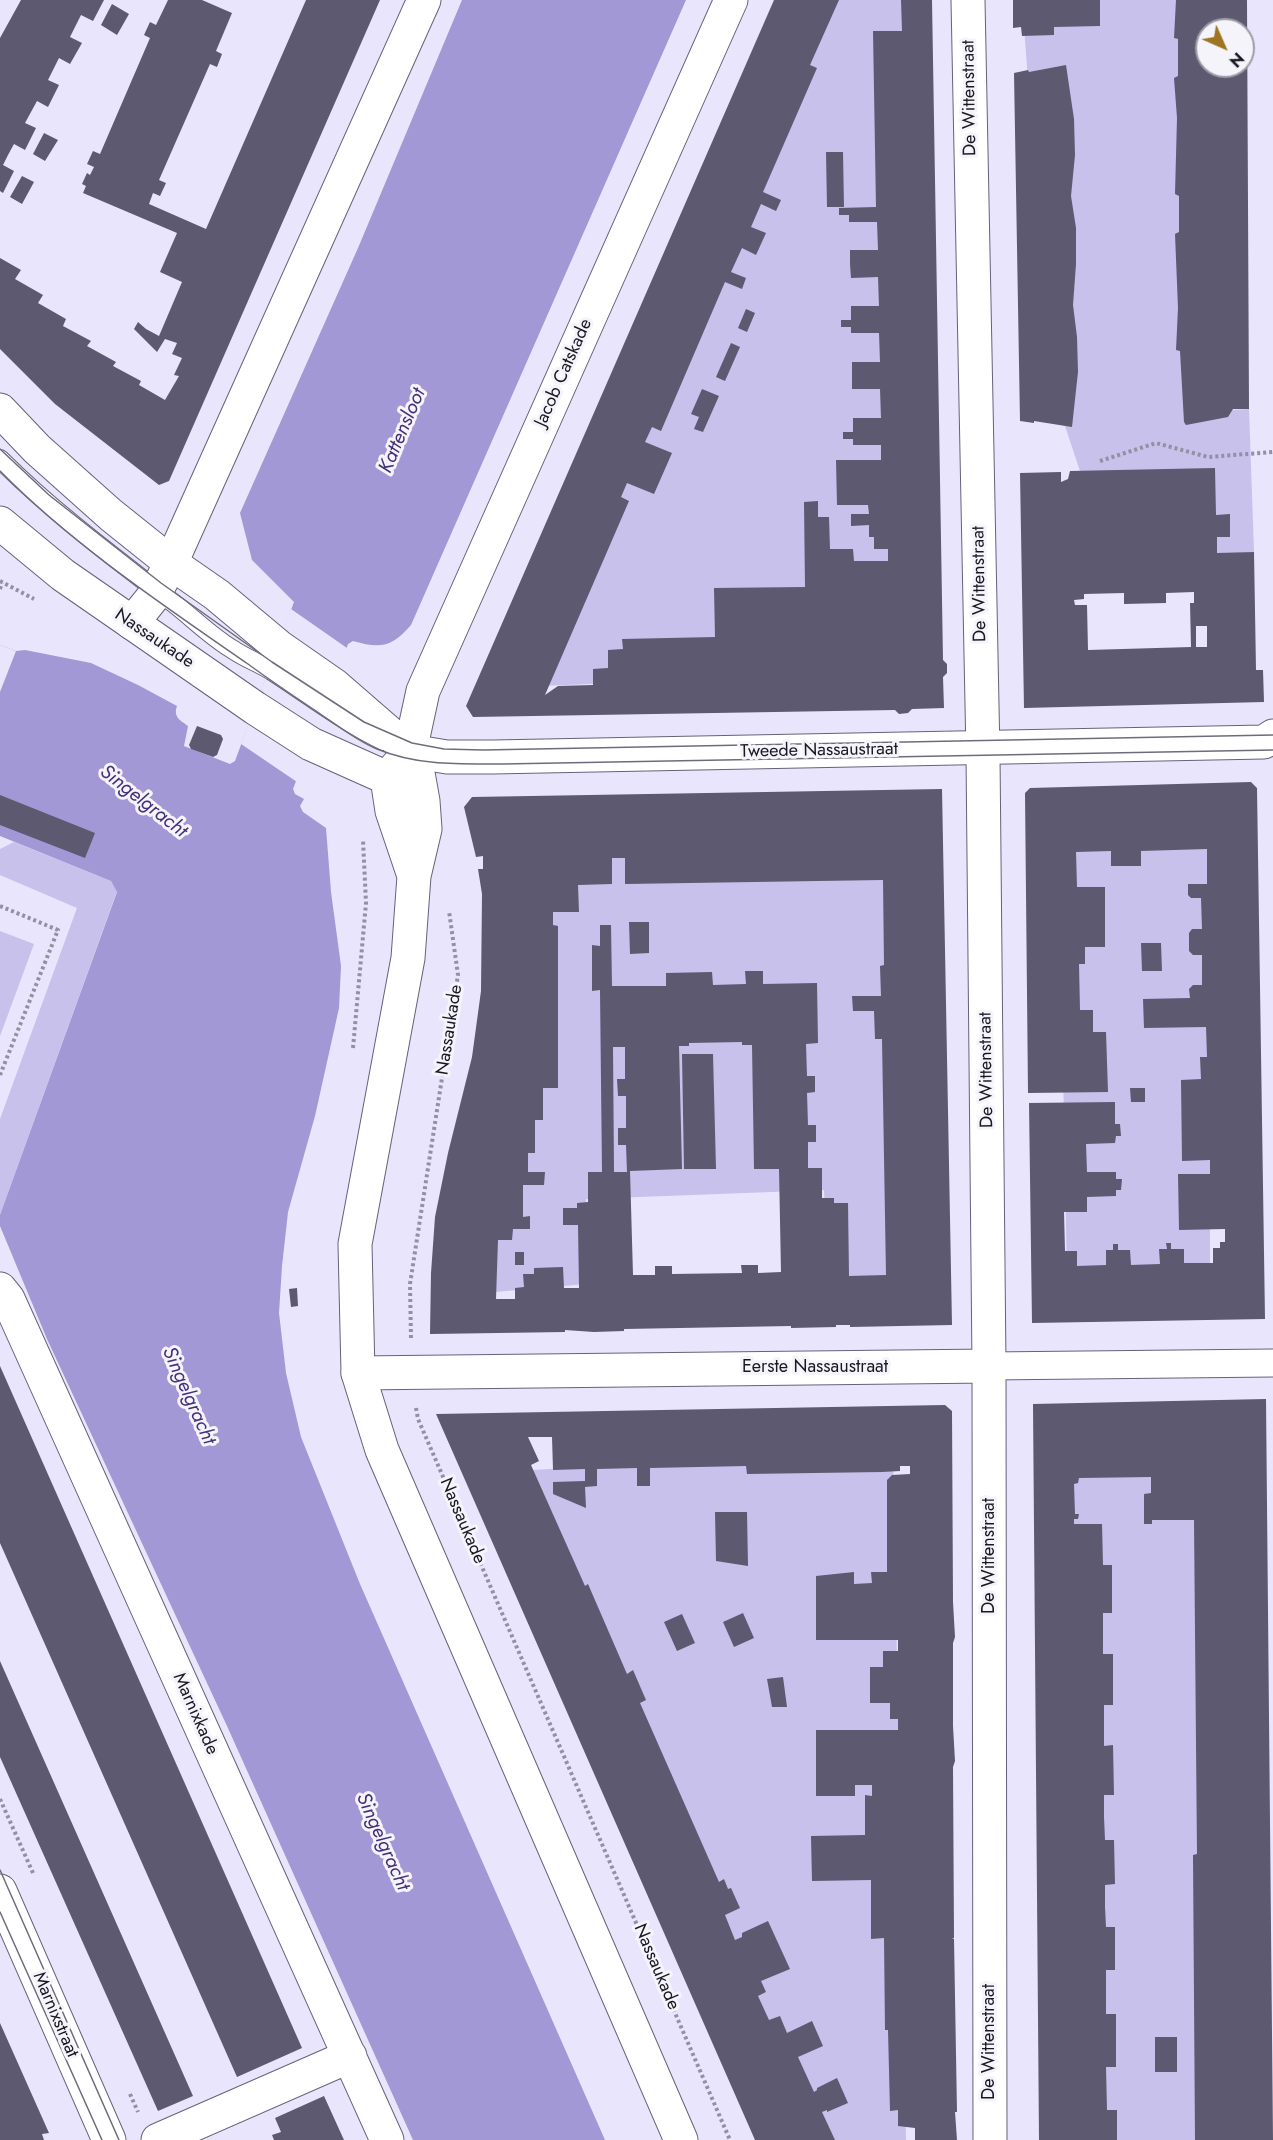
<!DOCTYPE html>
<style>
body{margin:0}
#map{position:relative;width:1273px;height:2140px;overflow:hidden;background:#e8e5fc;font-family:Jost,sans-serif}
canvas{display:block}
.north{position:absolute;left:1195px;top:18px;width:60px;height:60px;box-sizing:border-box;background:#f5f4fa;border:2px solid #9d9ca4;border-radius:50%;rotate:135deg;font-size:16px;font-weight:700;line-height:24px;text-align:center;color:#191822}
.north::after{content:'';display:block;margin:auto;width:21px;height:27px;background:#9d7523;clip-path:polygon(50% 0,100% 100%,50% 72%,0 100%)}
</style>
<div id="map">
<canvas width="1273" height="2140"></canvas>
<div class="north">N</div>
</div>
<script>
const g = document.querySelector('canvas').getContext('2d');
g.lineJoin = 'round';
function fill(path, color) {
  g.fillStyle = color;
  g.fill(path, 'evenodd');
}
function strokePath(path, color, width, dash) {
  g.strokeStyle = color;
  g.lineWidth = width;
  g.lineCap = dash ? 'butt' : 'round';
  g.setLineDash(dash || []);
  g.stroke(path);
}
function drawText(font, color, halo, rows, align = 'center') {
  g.font = font + ' Jost,sans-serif';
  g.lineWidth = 6;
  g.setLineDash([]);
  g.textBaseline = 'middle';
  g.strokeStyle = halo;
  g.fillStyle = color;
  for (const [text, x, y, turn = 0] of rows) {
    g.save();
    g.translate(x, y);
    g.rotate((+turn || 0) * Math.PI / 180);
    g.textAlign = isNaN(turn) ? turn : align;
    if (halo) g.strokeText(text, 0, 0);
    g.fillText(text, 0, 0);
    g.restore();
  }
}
fill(new Path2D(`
 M825,0H909L902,672L539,686Z
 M1022,0H1180L1194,412L1249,409L1254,552L1208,555L1080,471L1065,426L1028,80Z
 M1210,803V1267L1067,1275L1058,812Z
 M888,823L905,1287L828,1288L824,1190L586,1199V1284L450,1296L501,832Z
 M14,842L111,881L117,891L0,1215V1119L77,908L0,875V849Z
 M0,931L34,944L0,1036Z
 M1217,1449L1215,2140H1061L1060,1452Z
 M893,1450L906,2140H815L514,1471Z`), '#c7c1eb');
fill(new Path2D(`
 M462,0H686L411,625C392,647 381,649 353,641L348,644L293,789L295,794L304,799L300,806L303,812L326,828L331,892L341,966L339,1008L315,1116L288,1212L282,1266L279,1313L286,1373L301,1437L360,1584L605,2140H413L227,1726L47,1339L0,1226V1215L117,892L111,881L0,836V645L16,651L25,650L91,663L138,685L177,706C173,717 180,720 188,726L184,746L230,764L235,761L294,602L252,560L240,513L358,248Z`), '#a298d5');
fill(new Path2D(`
 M291,609L347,648L297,782L241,744Z
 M0,645L16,651L0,692Z`), '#e8e5fc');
fill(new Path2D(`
 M21,0H104L93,21L81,15L70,37L82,43L70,64L59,58L48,80L59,85L48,107L37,101L25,123L36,128L25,150L14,144L8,155L3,165L14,171L3,193L0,191V38Z
 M168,0H202L232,13L216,51L222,54L217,67L210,64L159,180L166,183L160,196L153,193L149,204L206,229L306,0H380L169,481L159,485L55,404L0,349V258L21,270L15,279L43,295L38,303L66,319L63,326L91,341L87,346L116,362L113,366L141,381L139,385L165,400L179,376L174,375L182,358L172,354L177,343L165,339L157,352L134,329L138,322L146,329L159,336L182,282L160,272L177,233L83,193L86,186L82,184L87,173L90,175L94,167L87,164L93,151L100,154L150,38L144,35L150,22L156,25Z
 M774,0H839L810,65L817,68L763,192L781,200L776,211L761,204L751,227L766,233L756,255L742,248L731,272L746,278L742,289L725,282L661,431L652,427L645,442L672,453L654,494L627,483L621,497L629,501L545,695L558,686L593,685V669L608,668V650L623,649L622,639L715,637L714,588L805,587L804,502L818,501V517H829L830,549H853L854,561H888V549H874V537H869V525L851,526V514H869L868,505H837L836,460H881V445H853V439H843V432H853V418H881L880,389H852V362H880L879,333H851V327H841V320H851V306H879L878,277L851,278L850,264V250H878L877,222H849V215H839V208L876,207L873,31H902L901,0H932L943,660L947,664V673L943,677L944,708L912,709L908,713L899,714L895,710L473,717L466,706Z
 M1013,0H1100V26L1054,27V35L1022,36L1021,27L1013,28Z
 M1176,0H1247L1249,409H1233L1228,417L1186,425L1184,422L1180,351L1176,350L1178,308L1175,234L1179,232V196L1175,194L1177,118L1174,78L1178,76V39L1174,38ZM1207,30H1243V66H1207Z
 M112,4L129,14L117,35L101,25Z
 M1066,65L1074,119L1075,155L1071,196L1076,228V264L1073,305L1077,337L1078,372L1072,427L1034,421V423L1020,421L1014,73L1028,70L1029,72Z
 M44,133L58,140L45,161L33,154Z
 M826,152H843L844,207H827Z
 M22,176L34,182L22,204L10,197Z
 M746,309L755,313L747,332L738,328Z
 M731,343L740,347L725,381L716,377Z
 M702,389L719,396L703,432L694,429L699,417L691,414Z
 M1215,468L1216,515L1230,514V537H1217V553L1254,552L1256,670H1263L1264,702L1024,708L1020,473L1061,472V482L1068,479L1070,471ZM1194,592V603H1190L1191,647L1088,650L1087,605H1075L1074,600L1084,599V594L1124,593V604L1166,603V593ZM1196,626H1207V647H1196Z
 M197,726L221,735L223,739L217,755L213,757L191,749L189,745Z
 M1251,782L1257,788L1265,1319L1032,1323L1029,1103L1115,1102V1124H1120L1121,1136H1116L1115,1143L1086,1144L1087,1172H1116V1179H1122L1121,1190H1116V1196L1087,1197V1212H1064L1065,1251H1077V1266L1106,1265V1250H1113V1244H1118V1250H1130L1131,1265L1160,1264L1159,1249H1167L1166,1243H1171V1249H1184V1263H1213V1248H1220V1242H1225V1229L1179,1230L1178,1174H1210V1160L1182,1161L1181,1080L1201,1079L1200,1057H1207L1206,1027L1144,1028L1143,999L1190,998L1189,989L1193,985H1202V955H1193L1189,951V933L1192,929H1202L1201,898H1191L1188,895V884H1207V849L1141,851V866H1111V851L1076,852L1077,887H1105V947H1085V964H1079L1080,1010H1093V1032H1106L1108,1092L1028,1093L1025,793L1030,788Z
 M942,789L952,1325L850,1327V1325H836V1327L791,1328V1326L624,1329V1331L594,1332L565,1330V1332L430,1334L431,1273L435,1217L448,1153L472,1057L481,991L482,894L478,869H483V856L476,857L464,807L472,797ZM612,858H625V884L883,880L884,965L880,966L881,996H852L853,1011H874L875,1039H882L886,1275L849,1276L848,1203H834V1198H822V1168H808V1142H816V1125H808L807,1093L815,1092V1076H807L806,1044L818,1043L817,983L763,984V971H745L746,984L713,985L712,972L666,973V986H612L611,925H600V946L592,945V991L600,990L602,1172H588V1202L577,1203V1208H563V1225H578L579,1288H564L563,1267L534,1268V1274H523L524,1287L515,1288V1299H496L498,1240H512L513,1229H530V1216L523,1217V1185H544L545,1172H528V1153H535V1120H543V1088H558V926L553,925V912H579L578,885L612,884ZM742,1042V1045H752L754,1169H779L781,1272L758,1273V1265H741L742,1273L672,1274V1266H655V1275H633L630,1171L682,1169L679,1046H689V1043ZM613,1047H625V1079H617L618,1096H626V1128H618V1145H626L627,1172H614Z
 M0,795L95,833L85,858L0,825Z
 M629,922H649V953L630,954Z
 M1141,943H1161L1162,971H1142Z
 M682,1054H713L716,1169H684Z
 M1130,1088H1145V1102H1131Z
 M515,1252H524V1265H515Z
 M297,1288L298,1306L291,1307L289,1289Z
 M0,1366L302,2048L237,2077L0,1543Z
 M1266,1399L1273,2140H1195L1193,1855L1197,1854L1194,1520H1152V1524H1144V1494L1151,1493V1477L1079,1478L1078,1483L1074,1484L1075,1514H1079L1078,1519H1074V1524H1102L1103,1565H1112V1613H1103V1654H1113V1705H1104V1746L1113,1745L1114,1795H1104V1817L1105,1840H1114L1115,1884L1105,1885V1907L1106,1927H1115V1970H1106V2014H1116V2067H1106L1107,2110H1117V2140H1039L1033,1404Z
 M945,1405L952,1411L953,1602L955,1637L953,1643V1726L955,1761L953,1767L954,1938H952L954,1939L957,2112H955L957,2140H915V2128L898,2126V2110L890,2111L888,2030H885L884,1938L871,1939V1880L812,1881L811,1836L865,1835V1795L872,1796V1785H855V1796H816V1730H898V1719H890V1703H870V1667H883V1651H898V1640H816V1576L854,1572V1584L872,1583L871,1572H887V1480L892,1475L910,1474V1466H900V1471L882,1472L747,1474L746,1466L650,1468V1486H637V1468L597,1469V1486L585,1487L586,1508L553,1494V1482L585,1481V1469L553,1470L552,1437H528L539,1461L531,1465L585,1586L588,1584L627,1674L633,1670L646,1700L640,1703L719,1882L724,1879L728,1889L731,1888L740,1908L725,1915L735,1940L742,1937V1933L768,1921L790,1969L761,1981L766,1992L758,1996L769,2020L780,2016L787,2033L812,2021L823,2046L798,2057L814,2092L817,2090V2088L837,2078L848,2103L827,2112V2110L822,2112L835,2140H755L436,1414Z
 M715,1512H747L748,1566L716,1561Z
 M743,1613L754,1638L734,1647L723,1622Z
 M682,1614L695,1643L677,1651L664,1622Z
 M0,1661L193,2096L158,2111L0,1757Z
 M783,1677L787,1707H772L767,1679Z
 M0,2023L49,2133L42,2134L44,2140H0Z
 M1155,2037H1177V2072H1155Z
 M324,2096L344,2140H274L272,2135L281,2132L275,2118Z`), '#5c5970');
const service = new Path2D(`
 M0,459C52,511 110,554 168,599C190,615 209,635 232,649C245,658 259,663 272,671C309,695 344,722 384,741`);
const pedestrian = new Path2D(`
 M989,1366L1273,1363`);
const minor = new Path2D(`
 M968,0L983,755L989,1366L990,2140
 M132,623L153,597L171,563L424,0
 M410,751L423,691L731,0
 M0,1289L8,1299L387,2140
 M358,1373L989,1366
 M0,1891L109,2140
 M158,2140L350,2056`);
const tertiary = new Path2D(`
 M394,770L410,751L447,757H493L1264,742L1273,736`);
const primary = new Path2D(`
 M0,410L37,449L111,515L171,563L217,595L278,646L334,685L410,751L418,773L423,801L425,829L414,876L408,958L355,1244L358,1373L382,1450L681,2140
 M0,523L63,575L255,708L311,744L387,778L392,811L414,876`);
strokePath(service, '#65627a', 20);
strokePath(pedestrian, '#65627a', 29);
strokePath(minor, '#65627a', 35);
strokePath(tertiary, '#65627a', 35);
strokePath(primary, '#65627a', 35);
strokePath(new Path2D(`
 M1100,461L1156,443L1208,457L1273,452
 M0,581L34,599
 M0,589L2,583
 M0,906L58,930L0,1075
 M353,1048L366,903L363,840
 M411,1338L410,1284L458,975L449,911
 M416,1408L418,1419L730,2140
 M0,1799L33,1873
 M130,2094L138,2112`), '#9290a2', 4, [3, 3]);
strokePath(service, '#fff', 18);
strokePath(pedestrian, '#fff', 27);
strokePath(minor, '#fff', 33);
strokePath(tertiary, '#fff', 33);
strokePath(primary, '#fff', 33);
strokePath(new Path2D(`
 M0,449L49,495L161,583L272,662L364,722L412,743L444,749L483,750L1273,735
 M0,471C73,545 163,605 248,664C271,681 295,697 319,713C338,726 356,740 377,749C418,766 460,764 503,764L1273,750
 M0,1870L119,2140
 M0,1912L102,2140`), '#6e6c7b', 1.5);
drawText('18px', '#191822', '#f5f4fa', [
 ["De Wittenstraat",970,98,-91],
 ["Jacob Catskade",564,373,-66],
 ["De Wittenstraat",980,584,-91],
 ["Nassaukade",154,639,34],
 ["Tweede Nassaustraat",819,751,-1],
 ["Nassaukade",450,1030,-81],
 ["De Wittenstraat",987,1070,-91],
 ["Eerste Nassaustraat",815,1368],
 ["Nassaukade",462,1521,67],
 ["De Wittenstraat",990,1556,-90],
 ["Marnixkade",195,1714,66],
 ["Nassaukade",656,1967,67],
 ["Marnixstraat",55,2015,67],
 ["De Wittenstraat",990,2042,-90]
]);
drawText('italic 20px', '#433179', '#f5f4fa', [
 ["Kattensloot",403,431,-67],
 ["Singelgracht",143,802,38],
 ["Singelgracht",188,1396,66],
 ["Singelgracht",382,1842,66]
]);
</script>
